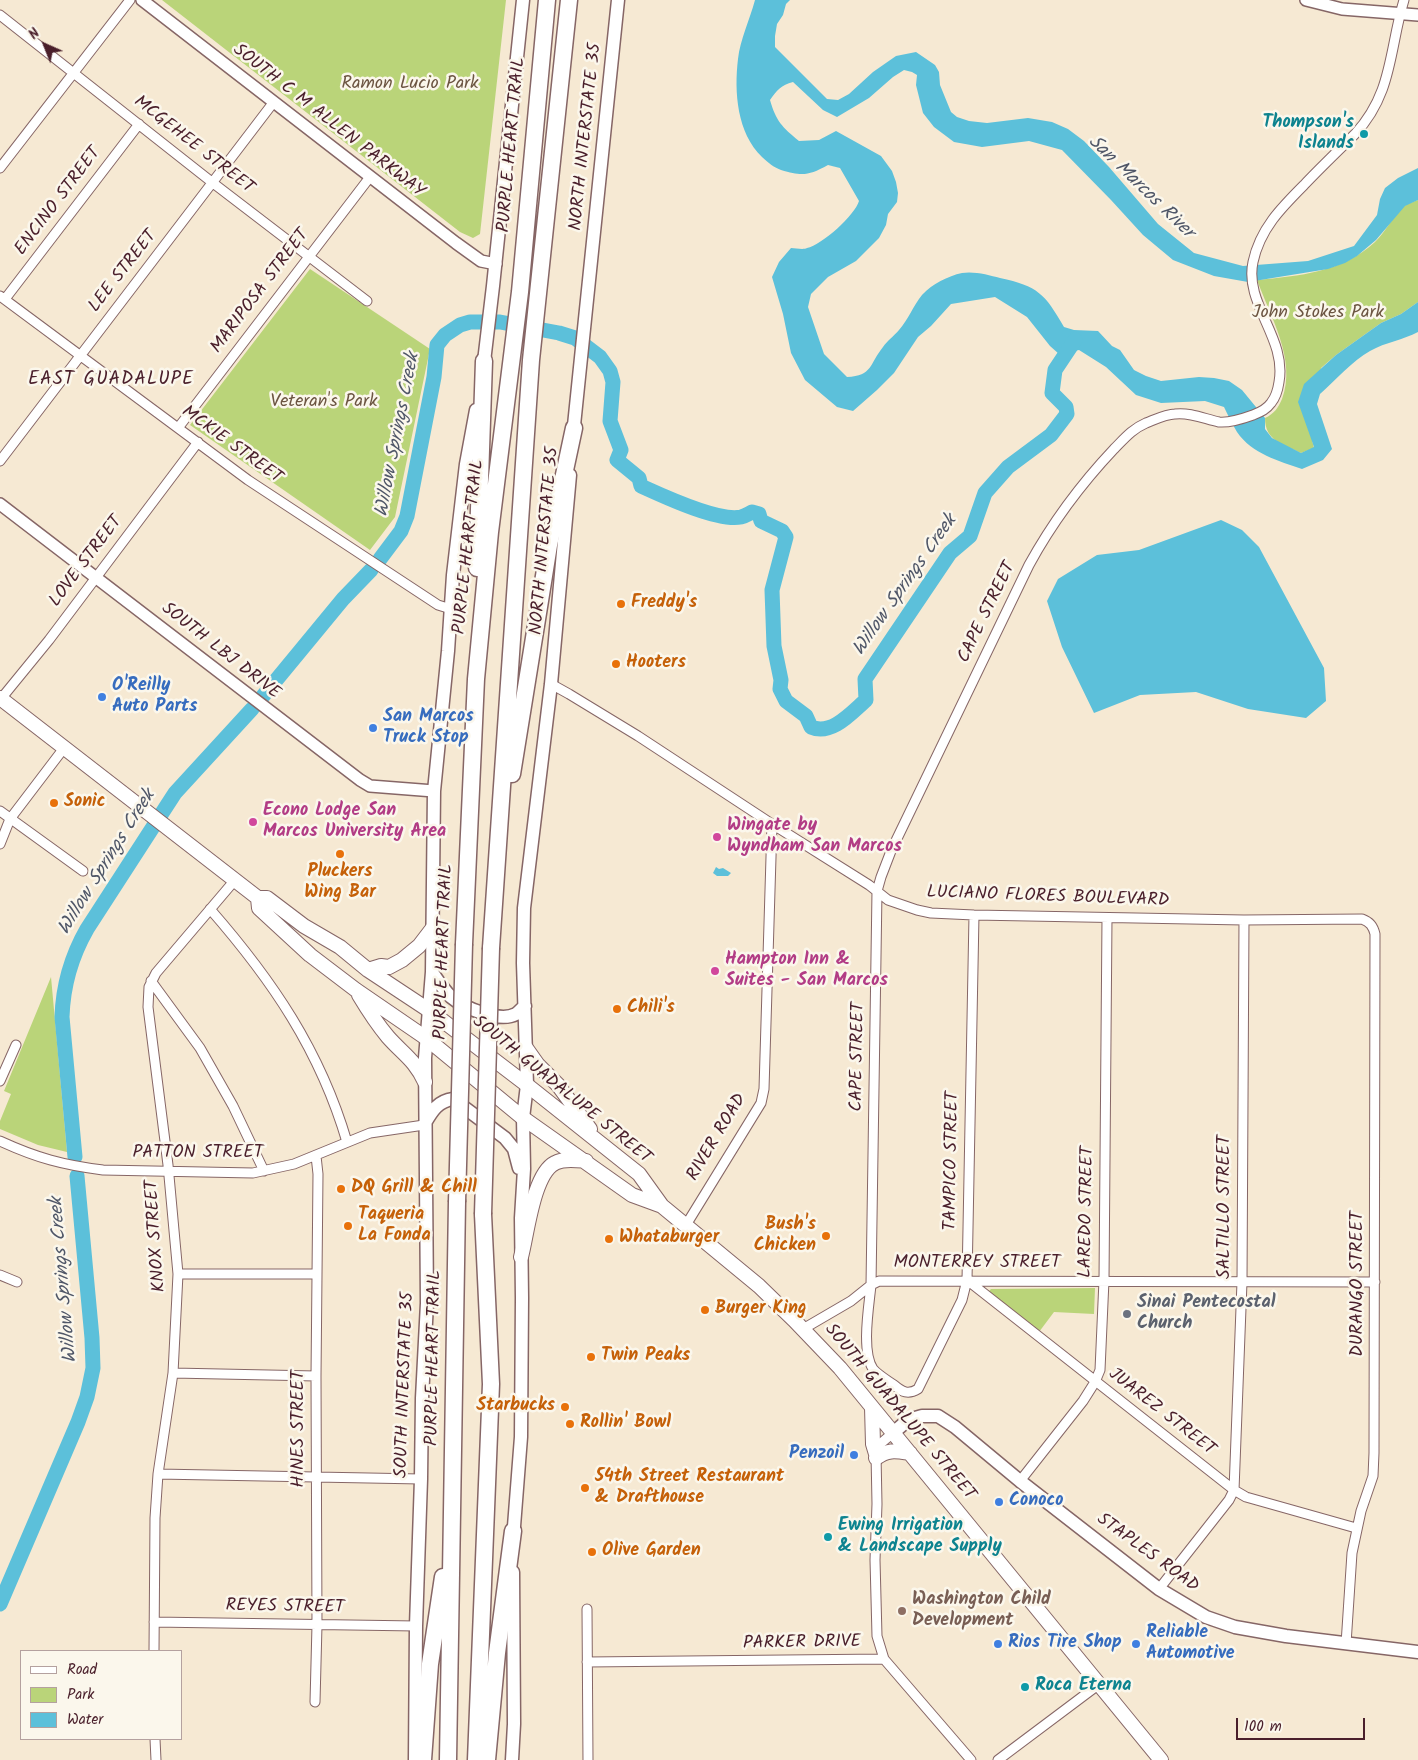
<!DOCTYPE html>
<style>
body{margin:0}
#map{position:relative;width:1418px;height:1760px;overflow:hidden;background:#f6e9d3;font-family:Kalam,sans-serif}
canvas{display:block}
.legend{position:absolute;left:20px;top:1650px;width:162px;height:90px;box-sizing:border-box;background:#fbf7ec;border:1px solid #b4a19f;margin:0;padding:6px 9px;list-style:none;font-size:15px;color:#4a1f2b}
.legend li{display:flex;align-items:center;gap:10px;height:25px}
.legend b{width:25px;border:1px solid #b4a19f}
.north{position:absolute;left:20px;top:20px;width:50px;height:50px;-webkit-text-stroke:4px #fbf7ec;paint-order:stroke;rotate:316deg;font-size:14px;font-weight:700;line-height:20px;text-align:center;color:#4a1f2b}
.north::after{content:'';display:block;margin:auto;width:18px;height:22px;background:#4a1f2b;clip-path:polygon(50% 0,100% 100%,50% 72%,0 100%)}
.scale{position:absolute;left:1236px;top:1718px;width:129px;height:22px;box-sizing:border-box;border:2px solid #4a1f2b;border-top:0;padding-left:6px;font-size:15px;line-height:18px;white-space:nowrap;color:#4a1f2b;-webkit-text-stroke:4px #fbf7ec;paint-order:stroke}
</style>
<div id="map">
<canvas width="1418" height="1760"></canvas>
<ul class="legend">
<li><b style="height:6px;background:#fff"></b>Road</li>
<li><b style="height:14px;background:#bad479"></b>Park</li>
<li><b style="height:14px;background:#5cc0da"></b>Water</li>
</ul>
<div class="north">N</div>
<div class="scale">100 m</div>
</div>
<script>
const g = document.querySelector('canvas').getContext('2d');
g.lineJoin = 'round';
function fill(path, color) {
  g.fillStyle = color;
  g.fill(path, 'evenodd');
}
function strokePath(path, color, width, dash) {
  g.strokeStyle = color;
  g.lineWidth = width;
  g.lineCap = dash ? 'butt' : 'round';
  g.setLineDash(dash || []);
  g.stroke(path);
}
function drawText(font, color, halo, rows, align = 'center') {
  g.font = font + ' Kalam,sans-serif';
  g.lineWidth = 5;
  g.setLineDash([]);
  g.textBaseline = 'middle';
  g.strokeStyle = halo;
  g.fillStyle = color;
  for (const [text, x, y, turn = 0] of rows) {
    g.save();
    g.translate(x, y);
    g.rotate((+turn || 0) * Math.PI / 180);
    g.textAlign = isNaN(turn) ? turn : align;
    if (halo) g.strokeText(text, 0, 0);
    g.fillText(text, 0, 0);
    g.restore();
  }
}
fill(new Path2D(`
 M162,0H506L480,234L473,238L460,232Z
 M1418,200V302L1401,314L1381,323L1336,355L1321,368L1312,440L1314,448L1301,453C1283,444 1265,441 1265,418C1274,414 1278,408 1282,399C1297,360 1270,316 1257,280C1299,276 1343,272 1375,242C1386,231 1393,216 1404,206C1408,203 1414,202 1418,200Z
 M310,269L430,349L395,517L370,550L190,425Z
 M51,977L67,1152L38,1145L0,1129V1121L11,1094L4,1091Z
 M1095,1288L1094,1314L1054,1312L1039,1332L988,1292L991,1289Z`), '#bad479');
fill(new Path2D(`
 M755,0H790L786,4L783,15L777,24L775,36V47L827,99L838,100L849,94L873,72L896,56L916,52L935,65L939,72L940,85L951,112L957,117L969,121L987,123L1028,118L1052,122L1068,129L1084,141L1109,167L1158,224L1194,253L1243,266L1308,261L1354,246L1377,215L1380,199L1385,188L1398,178L1418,168V200L1405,206L1376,240L1357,256L1345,263L1328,269L1248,282L1214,276L1173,260L1143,235L1111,200L1062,150L1029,141L982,147L954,142L934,127L923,113L916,85L917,75L912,72L904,70L893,77L869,98L837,117L823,110L793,82C781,85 777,90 770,100C776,121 782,127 799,141L819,140L836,131L881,156L892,171L896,182L898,193L897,202L888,214L886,225L879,238L856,261L828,277L811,294L808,307L824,354L847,377C873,376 869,364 883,347C887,341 894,336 899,330C908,320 913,306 922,295C932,284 948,276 962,273C974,271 989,275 1000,278C1038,286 1045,294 1064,327L1074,330L1098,331L1112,346L1120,350L1134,370L1146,376L1161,381L1199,377L1214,378L1229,381L1242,390L1265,418V429L1272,438L1301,453L1314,447L1298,402L1304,384L1336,355L1381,323L1401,314L1418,302V332C1403,340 1386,342 1370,351C1353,360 1335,381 1320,394L1317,404L1332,449L1323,460L1302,469C1279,461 1252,454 1237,432C1232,424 1228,415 1224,407L1205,401L1161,403L1136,395L1106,367L1079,350L1059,354L1050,346L1027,317L995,297L951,304L931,326L918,337L894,373L877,390L853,411L837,407L805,380L791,353L783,314L772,277L779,262L791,248C796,248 803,250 807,248C822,245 855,215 859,201L840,168L828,165C808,176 802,176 781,170C773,167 769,163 762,157C737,133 734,92 738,59C740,40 750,19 755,0Z
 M1221,520L1242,530L1259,547L1324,668L1326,701L1306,718L1248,709L1196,692L1140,695L1094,713L1062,647L1047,601L1058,579L1097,555L1139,550Z
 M716,867L719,869L723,868L731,873L728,876H717L713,873Z`), '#5cc0da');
strokePath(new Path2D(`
 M380,559L401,531L407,516L434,377L437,345L445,335L460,325L470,322H500L559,333L575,338L600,357L610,371L613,382L610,421L621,450L617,460L639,478L641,486C663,496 718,522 741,517C745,516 748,514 752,512L759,514L761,521L782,531L786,537L772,590L774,646L781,680L780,689L786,701L806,716L811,727C832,736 852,712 866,700L865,679L950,553L970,536L985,493L1008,467L1051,435L1067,414L1066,407L1052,393L1055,370L1075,340
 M263,696L343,599L371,570
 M75,1157L62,1017C63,984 71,957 87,929L175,793L252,709
 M0,1604L78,1422L87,1397L93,1368L92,1338L77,1176`), '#5cc0da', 15);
const minor = new Path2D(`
 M0,15L213,183L367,301
 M0,168L130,0
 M0,296L248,480L438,605L451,609
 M5,299L139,124
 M178,428L370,177
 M0,461L273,103
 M551,684L569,694L638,736L772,824L869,885L888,900L917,910L931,913L974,915L1244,920L1362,919C1370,922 1373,926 1375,934L1374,1453L1373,1476L1361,1511L1352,1553L1346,1644
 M0,700L49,640L198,442
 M0,811L83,871
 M0,844L10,819L64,748
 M210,909C272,980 320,1050 347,1142
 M974,915L967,1280L962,1300L918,1389C908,1395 902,1392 894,1385C887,1380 878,1375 873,1369C861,1351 869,1306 871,1285L877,891L881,877L891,851L1029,565C1052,523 1081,484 1114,449C1124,439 1132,429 1146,423C1154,420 1166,414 1175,414C1190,412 1205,419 1219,422C1230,423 1242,419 1253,415C1260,412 1266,410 1271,403C1276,397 1278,389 1279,382C1287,338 1244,304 1253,262C1260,229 1281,208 1304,185C1321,167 1338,151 1355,134C1393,93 1389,50 1404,0
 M151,981L200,1048L233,1106L264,1171
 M0,1081L16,1045
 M0,1141C37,1158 63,1165 103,1170L253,1173L294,1164L370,1133L424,1125
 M686,1225L761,1103L764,1089L772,824
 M178,1274H317
 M0,1275L17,1282
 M967,1280L1234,1490L1246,1497L1356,1528
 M803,1329L851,1301L871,1285L879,1281C1045,1280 1210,1282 1375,1282
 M173,1373L316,1376
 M893,1433L880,1444L876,1454L877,1504L875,1560L877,1636L884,1659L971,1760
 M158,1474L421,1479
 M1020,1481L1083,1401L1095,1382L1100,1370L1104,1280L1107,918
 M1159,1589L1229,1500L1234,1490L1242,1282L1244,920
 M587,1609L588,1760
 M154,1622L416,1626
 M154,1651L155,1518L158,1474L173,1373L178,1274L168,1165L148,1007L149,987L156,973L235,880
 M587,1662L884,1659
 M315,1702L317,1625L316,1376L318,1174L316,1156
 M155,1739L156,1760
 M998,1760L1098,1685`);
const tertiary = new Path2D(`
 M142,0L456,243L481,261L496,264
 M1306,0L1342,9L1418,15
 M0,504L360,780L370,786L434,791`);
const secondary = new Path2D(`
 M483,370L493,286L523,0
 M573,435L618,0
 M432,972C438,981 443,989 451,997C464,1008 500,1023 516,1014C519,1012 522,1008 525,1006
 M425,1123C432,1111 438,1101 453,1099L505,1138L514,1149L519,1168
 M893,1433L908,1420L922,1416H938L955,1427L1020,1481L1159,1589L1206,1617L1235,1627L1286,1636L1418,1652
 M513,1539L521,1437L522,1298L521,1218L524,1169L523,1118L527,1085L523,963L524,908L551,684L570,475
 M415,1760L416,1626L421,1479L422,1398L427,1303L425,1058L432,972L434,791L448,651L453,575L466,464L476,410
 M512,1760L514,1724L513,1572`);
const primary = new Path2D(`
 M0,698L258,898H267L304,926L340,947L368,970L430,1011L527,1085L639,1174L662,1206L759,1286L794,1320L840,1368L1161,1760
 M258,898L259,908L310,955L356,990L426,1038L523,1118L632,1195L662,1206
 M368,970L381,966L389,967L402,960L419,946L432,929
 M359,995C368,1010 377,1024 388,1037C403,1054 415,1060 425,1082
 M526,1048L538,1065L558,1085L590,1129
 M521,1257C527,1235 533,1174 555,1163C564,1158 576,1160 586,1161
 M872,1407L873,1444L876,1454
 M876,1458C888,1449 896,1451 910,1453`);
const motorway = new Path2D(`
 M477,568L484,361
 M512,774L549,545L574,428
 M464,944L476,679L490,532L520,292L547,0
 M491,948L531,360L569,0
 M423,1760L430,1664L443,1577
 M448,1760L457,1202
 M476,1760L491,1384L483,1214
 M487,1760L497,1653L513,1531`);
strokePath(minor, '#866666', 11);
strokePath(tertiary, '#866666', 14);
strokePath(secondary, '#866666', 15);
strokePath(primary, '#866666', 16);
strokePath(motorway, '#866666', 19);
strokePath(minor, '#fff', 9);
strokePath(tertiary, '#fff', 11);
strokePath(secondary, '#fff', 12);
strokePath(primary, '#fff', 14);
strokePath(motorway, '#fff', 16);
const motorwayBridge = new Path2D(`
 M457,1202L464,944
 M483,1214L491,948`);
strokePath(motorwayBridge, '#866666', 19, []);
strokePath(motorwayBridge, '#fff', 16);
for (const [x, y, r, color] of [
 [1364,134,5,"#0f9aa8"],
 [621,604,5,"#e8710a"],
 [616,664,5,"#e8710a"],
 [102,697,5,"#3f7fe0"],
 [373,728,5,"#3f7fe0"],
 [54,803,5,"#e8710a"],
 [253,822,5,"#d1479c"],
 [717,837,5,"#d1479c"],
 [340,854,5,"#e8710a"],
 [715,971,5,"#d1479c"],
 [617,1009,5,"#e8710a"],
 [341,1189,5,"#e8710a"],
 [348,1226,5,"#e8710a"],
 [826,1236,5,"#e8710a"],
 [609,1239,5,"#e8710a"],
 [705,1310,5,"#e8710a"],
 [1127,1314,5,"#6b7280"],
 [591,1357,5,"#e8710a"],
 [565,1407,5,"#e8710a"],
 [570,1424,5,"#e8710a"],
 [854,1455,5,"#3f7fe0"],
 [585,1488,5,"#e8710a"],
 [999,1502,5,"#3f7fe0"],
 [828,1537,5,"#0f9aa8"],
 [592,1552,5,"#e8710a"],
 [902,1611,5,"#8d6e63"],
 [998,1644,5,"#3f7fe0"],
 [1136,1644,5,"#3f7fe0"],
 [1025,1687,5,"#0f9aa8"]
]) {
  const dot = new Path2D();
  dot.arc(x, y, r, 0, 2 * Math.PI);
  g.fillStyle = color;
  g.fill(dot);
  strokePath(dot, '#fbf7ec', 2);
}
drawText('18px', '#6c5542', '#fbf7ec', [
 ["Ramon Lucio Park",410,85],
 ["John Stokes Park",1318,314],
 ["Veteran's Park",324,403]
]);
drawText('18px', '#4a1f2b', '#fbf7ec', [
 ["SOUTH C M ALLEN PARKWAY",328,122,38],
 ["NORTH INTERSTATE 35",587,137,-84],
 ["PURPLE HEART TRAIL",513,145,-85],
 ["MCGEHEE STREET",193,146,38],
 ["ENCINO STREET",59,202,-53],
 ["LEE STREET",124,272,-52],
 ["MARIPOSA STREET",261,292,-53],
 ["MCKIE STREET",231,446,36],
 ["NORTH INTERSTATE 35",546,541,-85],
 ["PURPLE HEART TRAIL",470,547,-84],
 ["LOVE STREET",87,562,-53],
 ["CAPE STREET",988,613,-64],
 ["SOUTH LBJ DRIVE",220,652,38],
 ["LUCIANO FLORES BOULEVARD",1048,898,2],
 ["PURPLE HEART TRAIL",445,952,-88],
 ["CAPE STREET",859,1057,-89],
 ["SOUTH GUADALUPE STREET",561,1091,39],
 ["RIVER ROAD",718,1138,-59],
 ["PATTON STREET",198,1154],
 ["TAMPICO STREET",953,1161,-89],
 ["SALTILLO STREET",1226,1207,-90],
 ["LAREDO STREET",1088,1212,-89],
 ["KNOX STREET",157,1236,-94],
 ["MONTERREY STREET",977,1264],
 ["DURANGO STREET",1359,1284,-90],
 ["PURPLE HEART TRAIL",435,1358,-89],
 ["SOUTH INTERSTATE 35",406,1385,-88],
 ["SOUTH GUADALUPE STREET",899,1413,50],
 ["JUAREZ STREET",1161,1413,38],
 ["HINES STREET",300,1429,-90],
 ["STAPLES ROAD",1147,1554,36],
 ["REYES STREET",285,1608,1],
 ["PARKER DRIVE",802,1644,-1]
]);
drawText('bold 18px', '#0d838f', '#fbf7ec', [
 ["Thompson's",1354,124,"right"],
 ["Islands",1354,145,"right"],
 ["Ewing Irrigation",838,1527],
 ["& Landscape Supply",838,1548],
 ["Roca Eterna",1035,1687]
], 'left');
drawText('bold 18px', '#c56008', '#fbf7ec', [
 ["Freddy's",631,604],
 ["Hooters",626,664],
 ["Sonic",64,803],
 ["Pluckers",340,873,"center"],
 ["Wing Bar",340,894,"center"],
 ["Chili's",627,1009],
 ["DQ Grill & Chill",351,1189],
 ["Taqueria",358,1216],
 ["La Fonda",358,1237],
 ["Bush's",816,1226,"right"],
 ["Chicken",816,1247,"right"],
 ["Whataburger",619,1239],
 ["Burger King",715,1310],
 ["Twin Peaks",601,1357],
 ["Starbucks",555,1407,"right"],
 ["Rollin' Bowl",580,1424],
 ["54th Street Restaurant",595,1478],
 ["& Drafthouse",595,1499],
 ["Olive Garden",602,1552]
], 'left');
drawText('bold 18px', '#366cbe', '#fbf7ec', [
 ["O'Reilly",112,687],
 ["Auto Parts",112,708],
 ["San Marcos",383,718],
 ["Truck Stop",383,739],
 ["Penzoil",844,1455,"right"],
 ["Conoco",1009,1502],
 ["Reliable",1146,1634],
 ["Automotive",1146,1655],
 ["Rios Tire Shop",1008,1644]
], 'left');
drawText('bold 18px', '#b23c85', '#fbf7ec', [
 ["Econo Lodge San",263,812],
 ["Marcos University Area",263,833],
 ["Wingate by",727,827],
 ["Wyndham San Marcos",727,848],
 ["Hampton Inn &",725,961],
 ["Suites - San Marcos",725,982]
], 'left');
drawText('bold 18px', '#5b616d', '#fbf7ec', [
 ["Sinai Pentecostal",1137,1304],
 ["Church",1137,1325]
], 'left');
drawText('bold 18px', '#785e54', '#fbf7ec', [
 ["Washington Child",912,1601],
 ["Development",912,1622]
], 'left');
drawText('italic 19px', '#505768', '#fbf7ec', [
 ["San Marcos River",1140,188,44],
 ["Willow Springs Creek",399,435,-79],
 ["Willow Springs Creek",906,586,-55],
 ["Willow Springs Creek",108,863,-58],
 ["Willow Springs Creek",65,1280,-95]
]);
g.letterSpacing = '1px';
drawText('19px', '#4a1f2b', '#fbf7ec', [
 ["EAST GUADALUPE",111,381]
]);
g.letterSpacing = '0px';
</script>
